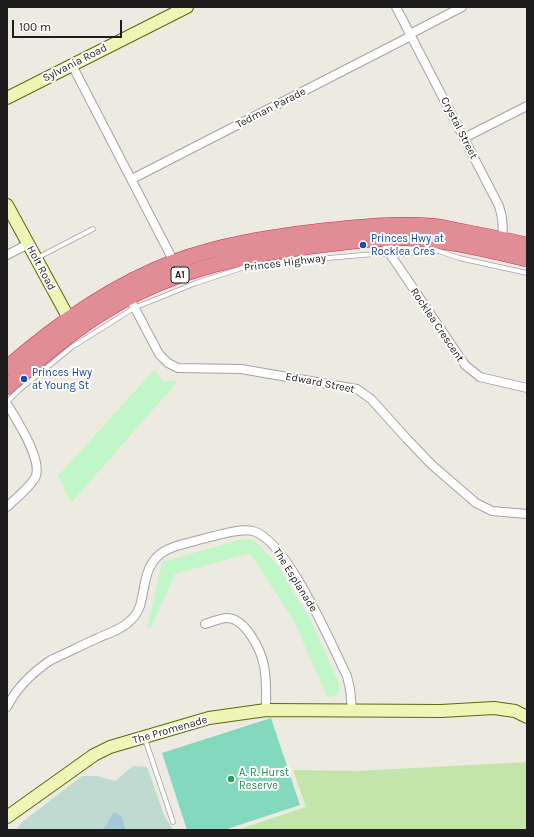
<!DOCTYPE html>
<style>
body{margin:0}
#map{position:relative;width:534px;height:837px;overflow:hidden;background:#edeae2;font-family:Karla,sans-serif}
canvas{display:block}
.frame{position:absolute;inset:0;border:8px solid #1c1c1c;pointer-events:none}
.scale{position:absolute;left:12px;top:20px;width:110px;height:18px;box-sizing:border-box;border:2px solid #1c1c1c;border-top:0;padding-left:5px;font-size:12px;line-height:14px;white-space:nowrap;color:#1c1c1c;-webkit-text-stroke:3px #fff;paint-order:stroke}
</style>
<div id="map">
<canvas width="534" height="837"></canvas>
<div class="frame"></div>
<div class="scale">100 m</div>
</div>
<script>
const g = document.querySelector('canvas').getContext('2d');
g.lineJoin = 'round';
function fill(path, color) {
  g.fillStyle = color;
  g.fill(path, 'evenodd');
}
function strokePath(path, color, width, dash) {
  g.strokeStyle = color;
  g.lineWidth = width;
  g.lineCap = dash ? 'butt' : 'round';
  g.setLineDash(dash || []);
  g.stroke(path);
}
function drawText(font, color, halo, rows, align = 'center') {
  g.font = font + ' Karla,sans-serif';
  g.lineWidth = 4;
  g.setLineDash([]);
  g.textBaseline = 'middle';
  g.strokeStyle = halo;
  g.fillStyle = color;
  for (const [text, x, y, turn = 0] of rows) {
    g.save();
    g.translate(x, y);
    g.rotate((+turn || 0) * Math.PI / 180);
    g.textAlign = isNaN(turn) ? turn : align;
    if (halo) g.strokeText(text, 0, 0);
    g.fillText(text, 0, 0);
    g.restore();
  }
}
fill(new Path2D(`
 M527,762V830H237L306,807L293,770L358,771Z`), '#c3e5a9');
fill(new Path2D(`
 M133,766L147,767L164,815L173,830H148L147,828C143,831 130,832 126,829C123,827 123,819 122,816L101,830H16L21,823L82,776H97L115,781Z`), '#bfdad0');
fill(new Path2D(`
 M155,369L162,381H178L71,503L58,476Z
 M242,539L254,540L277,564L310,619L339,683V693L336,696L327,697L295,623L250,553L175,574L151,627L147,628L162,562Z`), '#c0f6c8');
fill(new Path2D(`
 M271,718L300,805L224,830H187L162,753Z`), '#83d8bd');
fill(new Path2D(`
 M114,812L122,816L125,828L128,830H101L105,827Z`), '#a4c9d9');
const lane = new Path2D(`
 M37,258L93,229
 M7,402L19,390L72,347L134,308L196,283L245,267L259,264L374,254H404L433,249L459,258L527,273
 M145,739L173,822`);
const street = new Path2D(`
 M396,7L499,206C503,218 504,230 501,242
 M410,34L462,7
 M72,65L174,262
 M464,138L527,106
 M132,179L411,36
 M383,236L390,254L465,365L480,377L527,388
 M7,255L28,244
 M129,297L159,354L168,363L178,368L241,369L357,389L371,399L407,439L432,465L476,503L492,511L527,514
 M7,404C16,419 44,461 35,478C28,489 16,498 7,507
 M205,624C211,622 219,619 226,618C245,617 261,650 264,666C267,680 266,696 266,710
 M7,707C17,687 33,672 51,660C67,653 82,645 98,638C109,633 123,629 132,619C135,616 138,611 140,606C145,589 144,569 158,556C168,546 192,542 206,538C218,535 241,528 253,531C287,540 331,644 347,676L350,689L352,710`);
const secondary = new Path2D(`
 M7,98L187,7
 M7,205L73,326
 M7,817L94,755L110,747L209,718L266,710L441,711L494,708L515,711L527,717`);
const highway = new Path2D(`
 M7,368C57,324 111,286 174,262C221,244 272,237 321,231C359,227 394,223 432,226C443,227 454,230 465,232C486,236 506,240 527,245
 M7,387C40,359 72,330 110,308C177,268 252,253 329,244C355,241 381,237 408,238C448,240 488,250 527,259`);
strokePath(lane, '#a3a3a3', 5.5);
strokePath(street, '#a3a3a3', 10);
strokePath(secondary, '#5a6b0a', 14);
strokePath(highway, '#cd2d58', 16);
strokePath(lane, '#fff', 4);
strokePath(street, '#fff', 8);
strokePath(secondary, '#eef5b7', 12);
strokePath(highway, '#e18d96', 15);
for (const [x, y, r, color] of [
 [363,245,4,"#1a4fb4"],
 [24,379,4,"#1a4fb4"],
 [231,779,4,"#2e9e5b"]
]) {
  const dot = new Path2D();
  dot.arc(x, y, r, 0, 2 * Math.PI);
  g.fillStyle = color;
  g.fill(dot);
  strokePath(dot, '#fff', 1.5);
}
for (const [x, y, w] of [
 [180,275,18]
]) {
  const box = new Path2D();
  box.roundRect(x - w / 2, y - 8, w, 16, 3);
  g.fillStyle = '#fff';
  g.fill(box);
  strokePath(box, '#1c1c1c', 1);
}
drawText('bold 10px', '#1c1c1c', null, [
 ["A1",180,275]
]);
drawText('11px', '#1c1c1c', '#fff', [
 ["Sylvania Road",75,63,-27],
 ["Tedman Parade",271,108,-27],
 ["Crystal Street",459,128,63],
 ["Princes Highway",285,263,-7],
 ["Holt Road",41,268,62],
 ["Rocklea Crescent",437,325,56],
 ["Edward Street",320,383,11],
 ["The Esplanade",295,580,58],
 ["The Promenade",170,730,-16]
]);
drawText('11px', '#164399', '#fff', [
 ["Princes Hwy at",371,239],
 ["Rocklea Cres",371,252],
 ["Princes Hwy",32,373],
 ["at Young St",32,386]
], 'left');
drawText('11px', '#27864d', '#fff', [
 ["A. R. Hurst",239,773],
 ["Reserve",239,786]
], 'left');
</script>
